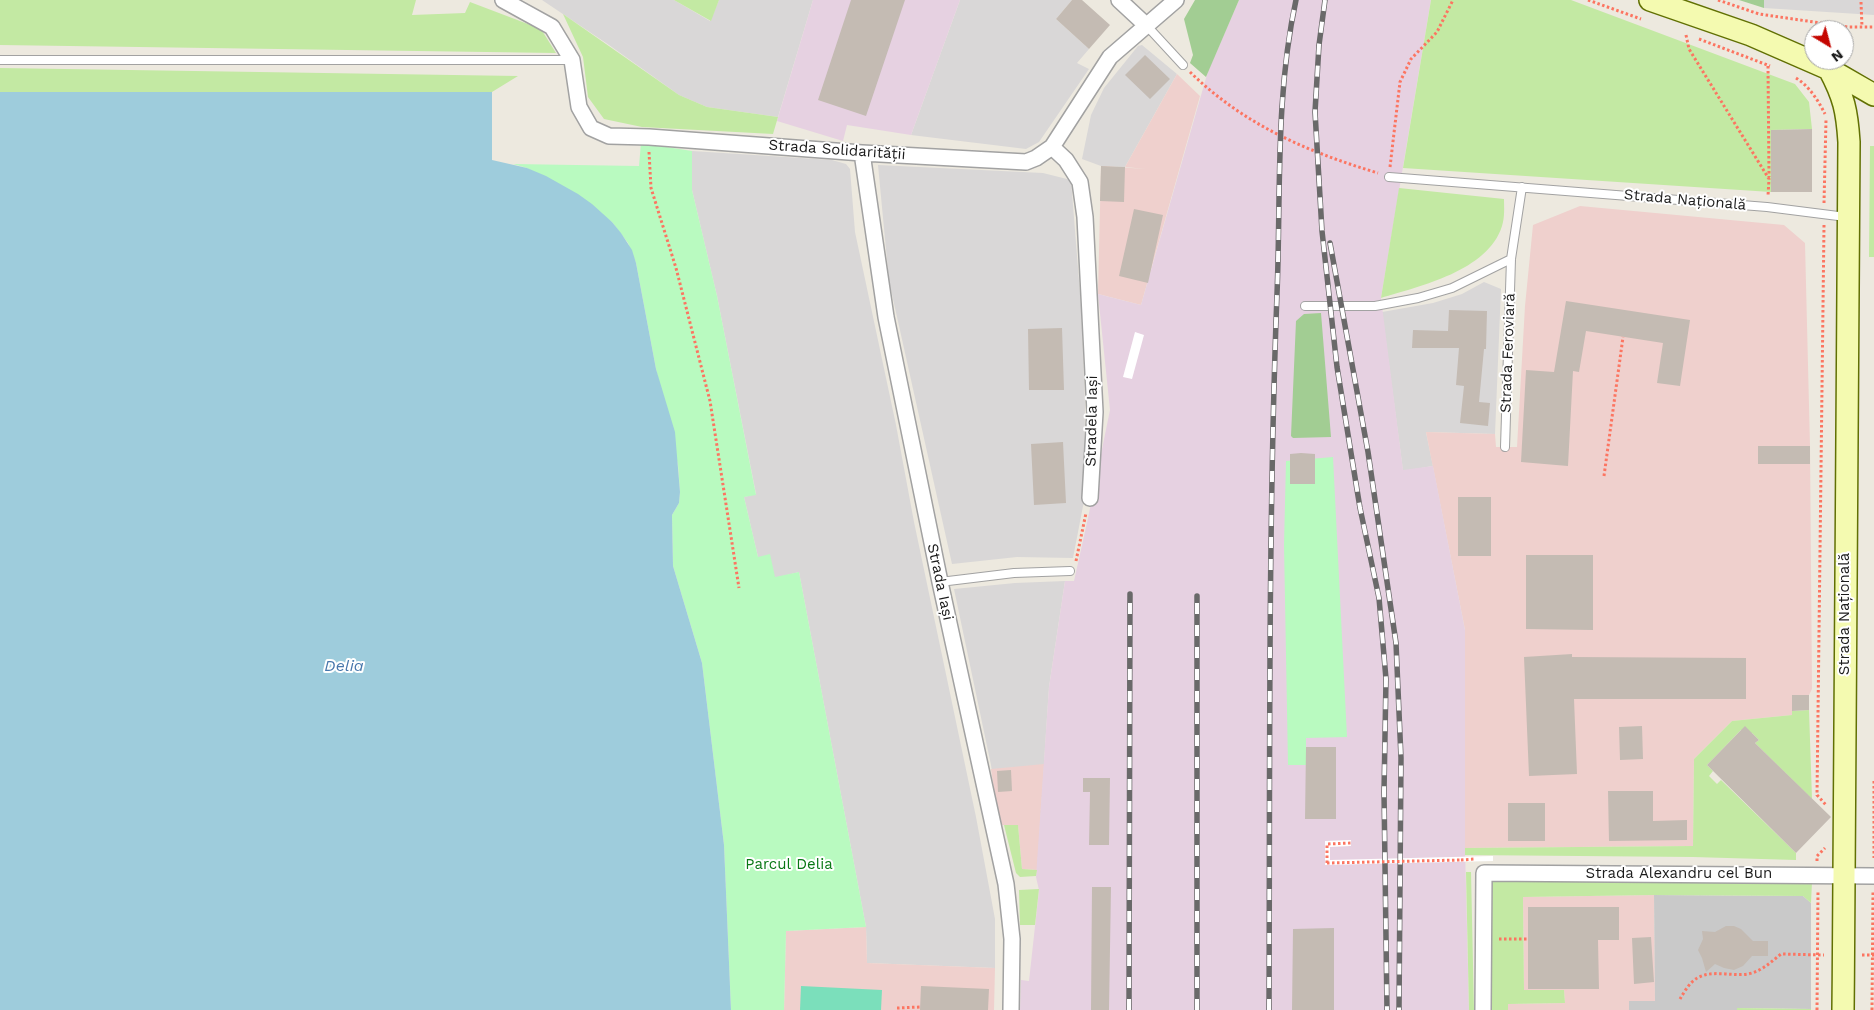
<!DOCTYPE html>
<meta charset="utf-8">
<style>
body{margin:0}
#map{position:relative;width:1874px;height:1010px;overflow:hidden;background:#ede9df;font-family:"Work Sans",sans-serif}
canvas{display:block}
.north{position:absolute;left:1804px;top:20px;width:50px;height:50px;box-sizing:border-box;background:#fff;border:1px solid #a4a4a4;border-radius:50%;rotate:143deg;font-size:14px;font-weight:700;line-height:20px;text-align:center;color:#1b1b1b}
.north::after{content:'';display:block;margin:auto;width:18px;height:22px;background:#c50600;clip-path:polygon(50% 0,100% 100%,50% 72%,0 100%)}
</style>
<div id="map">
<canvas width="1874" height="1010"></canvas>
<div class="north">N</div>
</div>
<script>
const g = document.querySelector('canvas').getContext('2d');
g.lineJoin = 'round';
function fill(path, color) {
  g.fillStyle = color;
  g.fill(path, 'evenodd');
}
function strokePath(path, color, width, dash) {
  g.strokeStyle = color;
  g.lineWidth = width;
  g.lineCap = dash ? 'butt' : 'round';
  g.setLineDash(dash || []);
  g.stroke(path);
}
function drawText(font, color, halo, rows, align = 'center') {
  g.font = font + ' "Work Sans",sans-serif';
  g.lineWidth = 4;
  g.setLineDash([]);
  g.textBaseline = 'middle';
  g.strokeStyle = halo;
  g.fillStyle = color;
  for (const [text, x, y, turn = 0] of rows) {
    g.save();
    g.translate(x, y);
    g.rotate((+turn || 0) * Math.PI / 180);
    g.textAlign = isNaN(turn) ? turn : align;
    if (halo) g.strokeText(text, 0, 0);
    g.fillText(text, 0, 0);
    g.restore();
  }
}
fill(new Path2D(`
 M542,0H674L710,21L719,0H813L778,117L707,107L679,95L609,45Z
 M960,0H1072L1056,19L1089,49L1077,63L1089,69L1039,142L1026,149L911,135Z
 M1764,0H1874V15L1764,8Z
 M1142,45L1177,74L1125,167L1101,166L1082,159L1091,115L1104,88L1138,46Z
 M692,151L832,160L846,164L850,169L855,232L896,425L914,522L976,817L995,919V968L867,963L866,927L799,572L775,578L758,557L744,497L756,494L717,296L692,190Z
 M878,165L1043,173L1071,180L1081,306L1085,403L1084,501L1073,558L1017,557L952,564L889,281Z
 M1484,282L1501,289L1495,434L1426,432L1433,466L1403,471L1382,312L1433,303L1462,294Z
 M1065,581L1049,687L1037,870L1018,825H999L991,765L954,589L1015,583Z`), '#d9d7d7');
fill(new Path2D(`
 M1177,74L1200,96L1141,305L1098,294L1101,166L1146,169L1125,167Z
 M1580,206L1784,225L1805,243L1810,446L1812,689L1809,695L1792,696V715L1732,721L1694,759L1693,846L1465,848V630L1426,432L1495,434L1496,447H1517L1525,306L1533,225Z
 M1044,764L1037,870L1022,869L1018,825H999L991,769Z
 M1654,895L1655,1001H1629V1010H1508V1004L1565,1003L1564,990L1524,991L1523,897Z
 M866,927L867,963L995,968L994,1010H784L786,931Z`), '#efd0cd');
fill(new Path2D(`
 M813,0H960L911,135L847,125L843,141L777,121Z
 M1239,0H1431L1381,298L1403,470L1433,466L1465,630V848L1469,1010H1020L1021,980L1029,981L1039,890L1036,877L1049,687L1065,581H1074L1088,518L1110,410L1098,294L1141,305L1208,71Z`), '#e6d1e1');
fill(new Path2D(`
 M1654,895L1803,896L1811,903V1009L1737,1008V1010H1629V1001H1655Z`), '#c9c9c9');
fill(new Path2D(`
 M0,0H416L412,15L465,13L470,2L541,29L556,53L0,45Z
 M674,0H719L711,21Z
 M1431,0H1571L1795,84L1809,102L1812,129L1771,130V192L1403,168Z
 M563,14L679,95L707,107L778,117L773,134L642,127L604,119L588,97L583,57Z
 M0,68L518,76L492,92H0Z
 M1870,146H1874V257H1869Z
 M1399,188L1504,199C1504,207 1505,217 1502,226C1488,271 1420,286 1381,298Z
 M1809,710L1812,799L1755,743L1759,740L1752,733L1748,737L1741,730L1707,765L1713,771L1709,776L1717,784L1721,780L1796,853V860L1693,857L1465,855V848L1693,846L1694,759L1732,721L1792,715V711Z
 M1004,825H1018L1022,869L1037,870L1036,876L1020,877L1016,873Z
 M1466,872H1471L1474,1010H1469Z
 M1492,881L1812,882L1811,903L1803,896L1654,895L1523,897L1524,990H1564L1565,1003L1508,1004V1010H1491Z
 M1039,889L1035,925H1020L1019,890Z
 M1737,1008L1811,1009V1010H1737Z`), '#c3e9a3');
fill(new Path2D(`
 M1195,0H1239L1206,77L1190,63L1193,55L1184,19Z
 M1739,0H1764V8Z
 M1321,313L1331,437L1293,438L1291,436L1296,321L1304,314Z`), '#a2cd93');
fill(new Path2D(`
 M641,143L692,151V190L717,296L756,495L744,497L758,557L770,554L775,577L799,572L866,927L786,931L784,1010H731L724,845L702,663L673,566L672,515L679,503L680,492L678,465L656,369L636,263L628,243L612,222L527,168L513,164L639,166Z
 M1333,457L1347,737L1306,738V765H1288L1284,545L1286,461Z`), '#b9fac0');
fill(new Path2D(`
 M801,986L882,990L881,1010H800Z`), '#7bdfbb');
fill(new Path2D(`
 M0,92H492V160L527,168L546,176L578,194L592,204L612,222L621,233L632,250L636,263L656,369L675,432L680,492L679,503L672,515L673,566L702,663L724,845L731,1010H0Z`), '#9eccdc');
fill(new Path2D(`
 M1135,332L1144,335L1132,379L1123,377Z
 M1351,840V846L1330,847V860L1493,856V861L1325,865V841Z`), '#fff');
fill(new Path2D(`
 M851,0H905L866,116L818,100Z
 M1072,0H1082L1110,25L1089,49L1056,19Z
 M1145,55L1170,79L1150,99L1125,75Z
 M1812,129V192H1771V130Z
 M1101,166L1125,167L1124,202L1100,201Z
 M1134,209L1163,215L1148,283L1119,276Z
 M1566,301L1690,320L1680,386L1657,383L1663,343L1586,331L1579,372L1573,371L1568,466L1521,462L1526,370L1554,372Z
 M1449,310L1487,311L1486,349H1484L1479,402L1490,403L1488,426L1460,423L1464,386L1456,385L1459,348H1412L1413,330L1448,331Z
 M1062,328L1064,390H1029L1028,329Z
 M1063,442L1066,503L1034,505L1031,444Z
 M1758,446H1810V464H1758Z
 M1301,453L1315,454V484H1290V454Z
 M1458,497H1491V556H1458Z
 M1526,555H1593V630L1526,629Z
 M1572,654V657L1746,658V699H1574L1577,774L1529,776L1524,657Z
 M1792,695H1809V710L1792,711Z
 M1642,726L1643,759L1620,760L1619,727Z
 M1745,726L1759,740L1755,743L1831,817L1796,853L1707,765Z
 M1306,747H1336V819H1305Z
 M1011,770L1012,791L998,792L997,771Z
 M1083,778H1110L1109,845H1089L1090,792H1083Z
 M1608,791H1653V821L1687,820V840L1609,841Z
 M1508,803H1545V841H1508Z
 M1092,887H1111L1109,1010H1091Z
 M1528,907H1619V940H1598L1599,989H1528Z
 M1726,926H1734L1741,929L1753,941H1768V956H1752L1743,966L1734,970L1724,968L1715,964L1706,972L1702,958L1698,950L1703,939L1702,931L1715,932Z
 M1334,928V1010H1292L1293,929Z
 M1651,937L1654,982L1634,984L1632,938Z
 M921,986L989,989L988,1010H920Z`), '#c4bbb3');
const lane = new Path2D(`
 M1147,26L1183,65
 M0,60H572
 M1389,177L1767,207L1846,217
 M1305,306H1375L1418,298L1452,288L1511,259
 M1505,447L1511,259L1522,187
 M940,582L1014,573L1070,571`);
const street = new Path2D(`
 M503,0L552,27L572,60L579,107L591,128L609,136L649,137L862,153L1026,162L1036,158L1052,147L1110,57L1176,0
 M1119,0L1147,26
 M1052,147L1066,160L1080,182L1085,217L1095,412L1090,498
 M862,153L886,317L940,582L1006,884L1012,939L1011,1010
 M1483,1010L1484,873L1874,876`);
const secondary = new Path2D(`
 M1650,0L1751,35L1829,69L1874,95
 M1829,69C1844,97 1847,111 1849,142C1845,432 1846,721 1843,1010`);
strokePath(lane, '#a2a2a2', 10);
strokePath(street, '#a2a2a2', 18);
strokePath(secondary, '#617003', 24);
strokePath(new Path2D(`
 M1588,0L1641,19
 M1718,0L1759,14L1848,27H1874
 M1861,2L1862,27
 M1686,35L1689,49L1769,179L1768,196
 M1699,39L1770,66
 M1768,66L1769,177
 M1190,72C1244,125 1308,152 1378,173
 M1796,78C1809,86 1818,100 1825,114
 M649,152L651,188L676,268L710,401L739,588
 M1390,167L1400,82L1411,59L1437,32L1453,0
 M1824,203L1826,120
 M1824,225L1817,795L1826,805
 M1604,476L1623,337
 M1076,561L1086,513
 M1874,781V858
 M1461,860L1475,859
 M1817,861V856L1825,848
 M1327,863V844L1351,843
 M1499,939H1528
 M1862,955H1874
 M1680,999C1683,994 1687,987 1691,983C1706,967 1730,977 1748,974C1762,971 1771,962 1781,954L1824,955
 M897,1008L920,1007
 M1817,1010L1818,891
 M1872,1010L1873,892`), '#fc7561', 3, [2.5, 2.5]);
strokePath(lane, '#fff', 8);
strokePath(street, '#fff', 15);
strokePath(secondary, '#f4fab0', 21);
const rail = new Path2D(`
 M1325,0L1319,45L1315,112L1322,231L1337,367L1360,508L1379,598L1386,679L1384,792L1387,1010
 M1330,243L1368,452L1396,643L1401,758L1399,1010
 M1129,1010L1130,594
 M1197,1010V596
 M1269,1010C1270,771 1268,532 1277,294C1281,195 1275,97 1296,0`);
strokePath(rail, '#696969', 5.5);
strokePath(rail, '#fff', 4, [11]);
strokePath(new Path2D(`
 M1327,863L1461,860`), '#fc7561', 3, [2.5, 2.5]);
drawText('15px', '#1b1b1b', '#fff', [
 ["Strada Solidarității",837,150,4],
 ["Strada Națională",1685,200,5],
 ["Strada Feroviară",1508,353,-88],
 ["Stradela Iași",1092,421,-89],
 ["Strada Iași",940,582,78],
 ["Strada Națională",1845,614,-90],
 ["Strada Alexandru cel Bun",1679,874]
]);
drawText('15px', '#097815', '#fff', [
 ["Parcul Delia",789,865]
]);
drawText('italic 16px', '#4776ab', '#fff', [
 ["Delia",344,666]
]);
</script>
